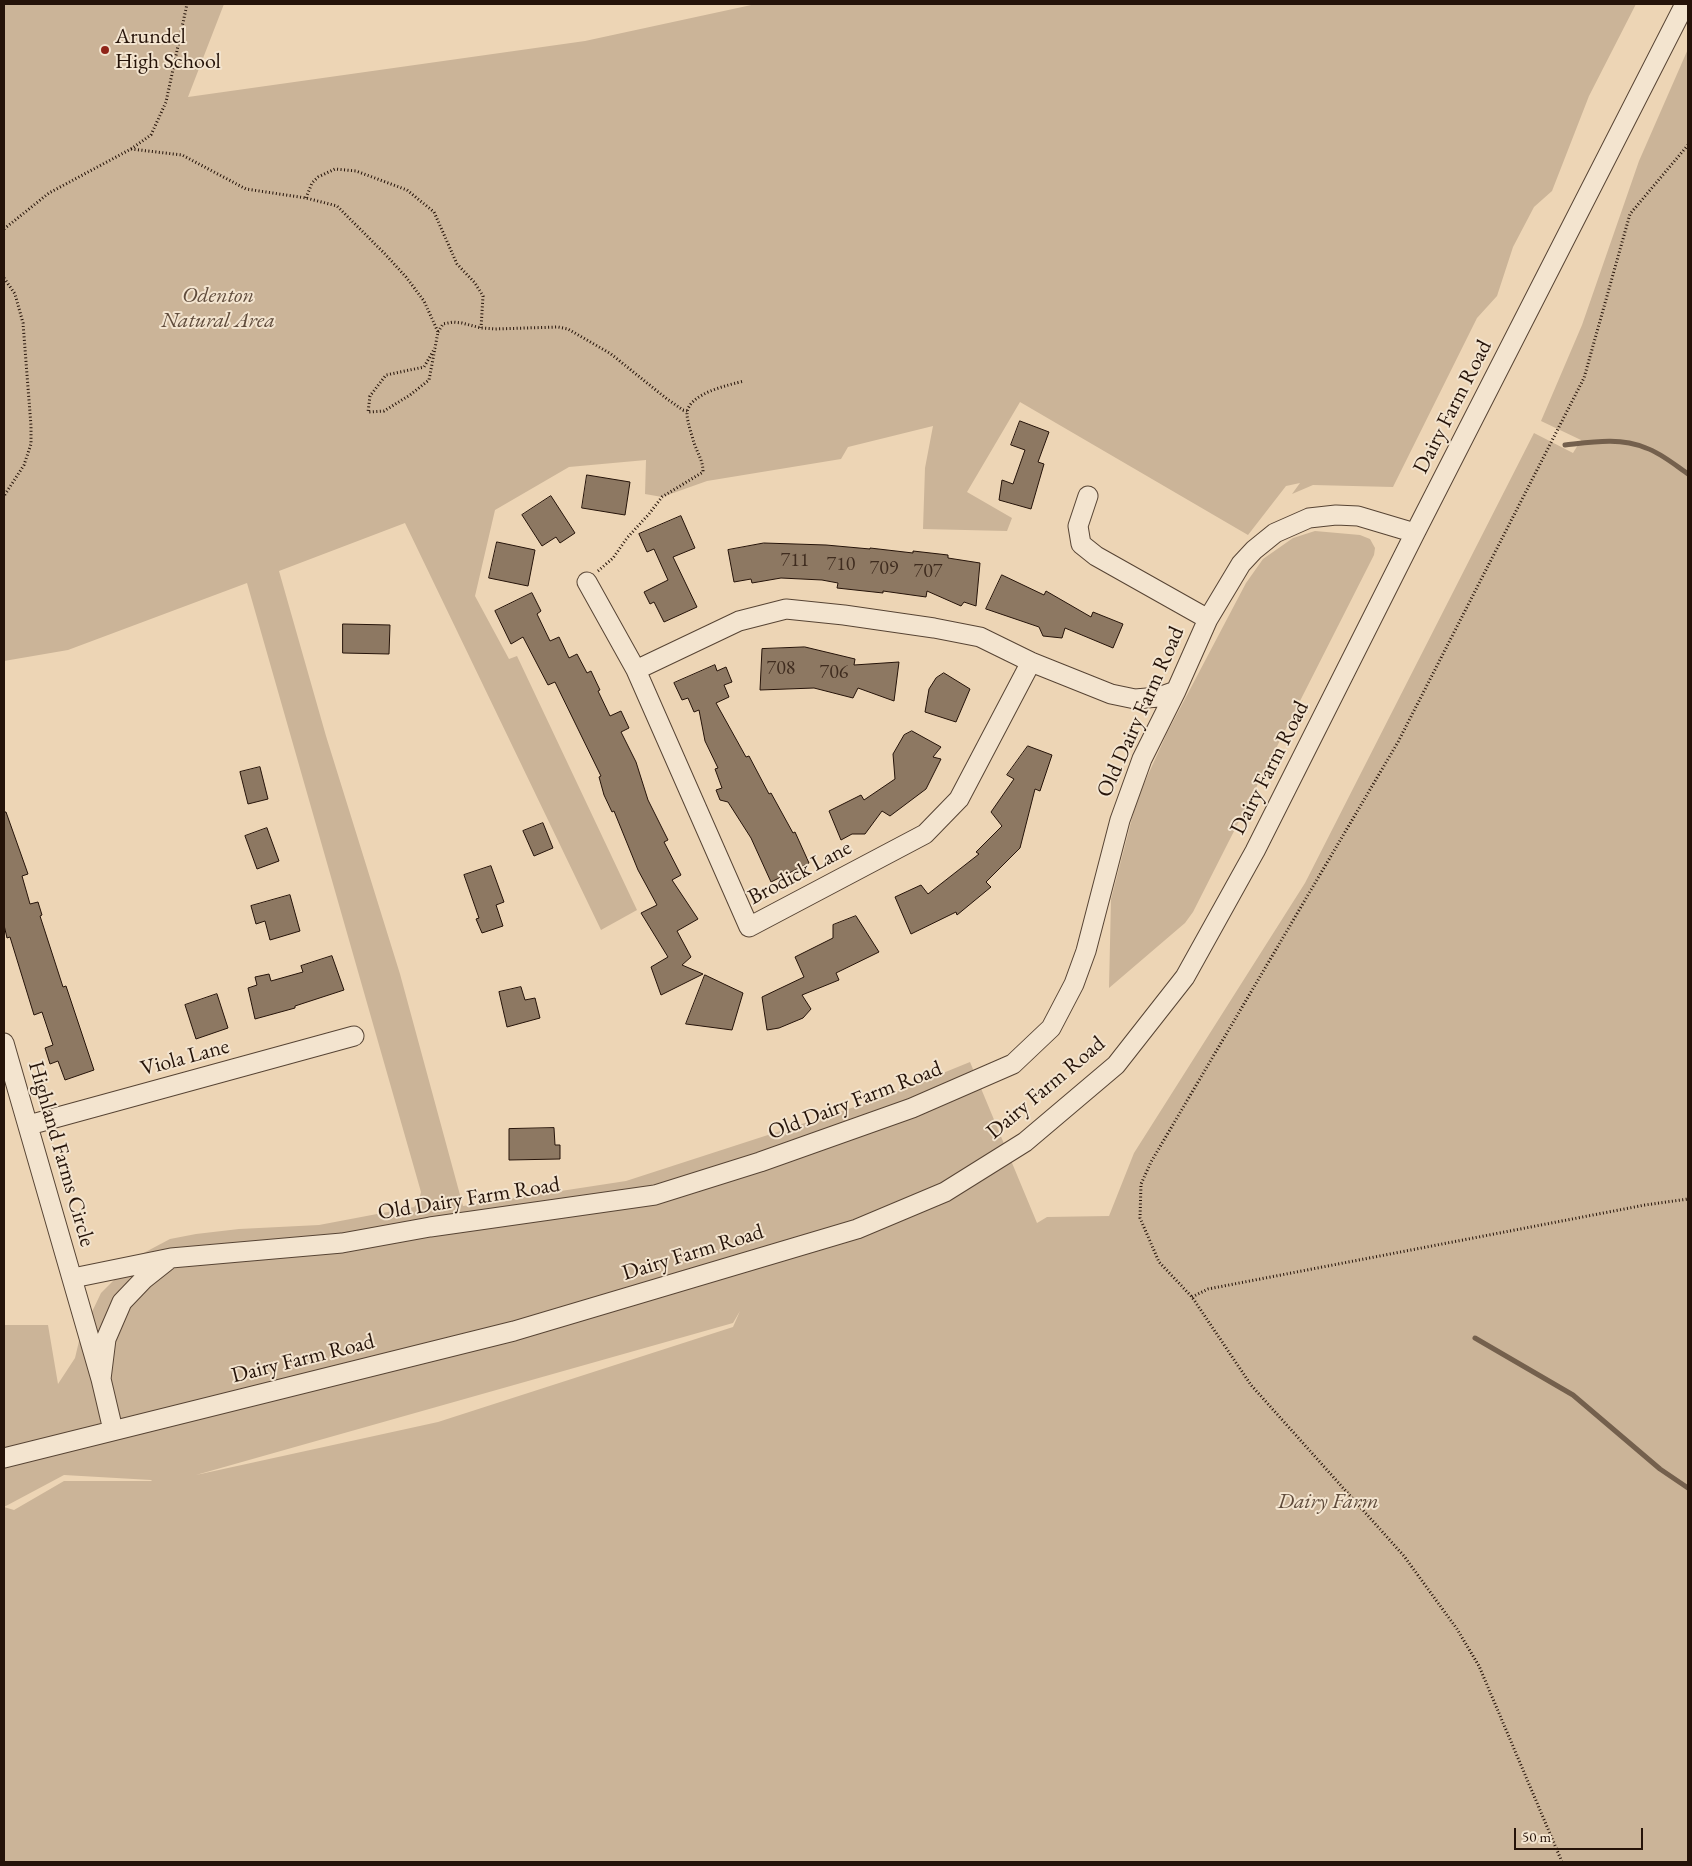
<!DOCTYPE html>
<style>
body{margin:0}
#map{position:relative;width:1692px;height:1866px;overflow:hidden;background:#edd5b5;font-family:"EB Garamond",serif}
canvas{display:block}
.frame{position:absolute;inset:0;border:5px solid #251309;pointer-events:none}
.scale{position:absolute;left:1514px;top:1828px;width:129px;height:22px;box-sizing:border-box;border:2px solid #251309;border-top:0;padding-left:6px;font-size:15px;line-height:18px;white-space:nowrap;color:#251309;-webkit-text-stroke:4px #f3e4cf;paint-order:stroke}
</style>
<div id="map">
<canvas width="1692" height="1866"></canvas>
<div class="frame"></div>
<div class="scale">50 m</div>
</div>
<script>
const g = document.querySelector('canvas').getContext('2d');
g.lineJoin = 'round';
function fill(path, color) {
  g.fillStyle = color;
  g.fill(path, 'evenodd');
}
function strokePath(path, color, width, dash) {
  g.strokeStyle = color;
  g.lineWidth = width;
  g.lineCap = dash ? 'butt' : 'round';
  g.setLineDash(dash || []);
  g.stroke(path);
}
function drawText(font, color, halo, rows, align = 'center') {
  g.font = font + ' "EB Garamond",serif';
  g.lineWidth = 4;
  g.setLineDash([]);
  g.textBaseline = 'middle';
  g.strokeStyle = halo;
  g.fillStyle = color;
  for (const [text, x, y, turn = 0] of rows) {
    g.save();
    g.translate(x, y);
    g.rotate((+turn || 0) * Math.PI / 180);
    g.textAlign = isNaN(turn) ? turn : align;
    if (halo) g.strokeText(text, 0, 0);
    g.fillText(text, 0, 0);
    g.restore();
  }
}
fill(new Path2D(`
 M4,4H224L188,97L585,41L756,4H1636L1589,96L1552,191L1534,207L1513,247L1497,296L1477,318L1393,487L1313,485L1292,494L1300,483L1286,486L1248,535L1020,402L967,492L1012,518L1007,531L923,529L925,468L933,426L848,447L841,459L707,481L662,497L645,494L646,460L569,467L495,510L475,596L509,659L517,656L637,910L601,930L405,523L279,571L326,736L400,974L463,1206L626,1181L879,1099L970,1062L1037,1223L1047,1217L1109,1216L1134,1153L1305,883L1534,433L1573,453L1581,440L1541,421L1582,325L1639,161L1688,49V1862H4V1325H48L58,1384L75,1358L80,1337L101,1293L138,1256L170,1239L196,1234L239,1229L319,1225L414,1207L419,1201L421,1192L247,583L68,650L4,661ZM740,1311L733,1327L438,1422L196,1475L733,1323ZM64,1475L151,1480L152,1481H64L14,1510L4,1507Z
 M1315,531L1360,535L1370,539L1375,548L1374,555L1193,912L1185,923L1109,988L1111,899L1137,799L1167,733L1246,583L1263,559L1293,538Z`), '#cbb498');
strokePath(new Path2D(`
 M1565,445C1592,442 1620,437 1646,448C1661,453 1675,465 1688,474
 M1475,1338L1573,1395L1660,1469L1688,1488`), '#74604d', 5);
const building = new Path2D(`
 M1020,421L1049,432L1038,462L1044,464L1031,509L999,500L1002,480L1013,484L1025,450L1011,445Z
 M587,475L630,482L625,515L582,508Z
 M551,496L575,533L560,543L556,537L542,546L522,515Z
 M681,516L695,548L673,557L697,607L664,622L654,602L650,604L644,592L668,580L654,549L647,552L639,534Z
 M497,542L535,550L528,586L489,578Z
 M764,543L826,545L870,549V548L913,553V551L948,555V558L980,563L976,606L964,602L961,606L927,591L926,597L883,591V593L837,588L838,583L822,580L781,578L752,583L751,579L734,582L728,550Z
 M1002,575L1044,595L1046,591L1091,617L1093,612L1123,624L1113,648L1065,628L1062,638L1043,636L1039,627L986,609Z
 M532,593L541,611L537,614L550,641L559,637L569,658L577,654L587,673L591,671L600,690L598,691L610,716L621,711L629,728L621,732L636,762L648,800L668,840L664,842L681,875L672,880L698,919L677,931L691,957L682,965L703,974L661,995L651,967L668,957L641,913L657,905L638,870L614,811L612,812L604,795L599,777L601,776L555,682L548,685L523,637L511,644L495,611Z
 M343,624L390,625L389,654L343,653Z
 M805,647L855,659L854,665L899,662L894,701L858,688L853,698L814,688L760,690L762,649Z
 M715,665L717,671L726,667L732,682L724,685L729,697L716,703L746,757L749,756L769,794L771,793L793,833L795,832L809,863L771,882L751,838L728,802L720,800L716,790L722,788L715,769L718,768L705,741L699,710L694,712L688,698L682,700L674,683Z
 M944,673L970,689L956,722L925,712L929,689L936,678Z
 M912,731L941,747L933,757L941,759L926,789L890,816L882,811L865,834H852L841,840L829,811L861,795L864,800L895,779L893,754L904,735Z
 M1028,746L1052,755L1040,791L1035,789L1020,848L986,882L991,887L957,915L956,912L911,934L895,897L921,885L928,894L979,854L976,852L1002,826L991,812L1014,779L1007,775Z
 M260,767L268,799L248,804L240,772Z
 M4,812H6L28,874L22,876L30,904L38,902L42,915L40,916L63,987L66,986L94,1070L65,1080L58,1061L50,1064L45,1048L53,1045L42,1012L34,1015L10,937L7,938L4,925Z
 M543,823L553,848L534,856L523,831Z
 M267,828L279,861L257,869L245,836Z
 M491,866L504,902L496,905L503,926L482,933L476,919L479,918L464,875Z
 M290,895L300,931L270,940L265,921L256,924L251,906Z
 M856,916L879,952L836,973L839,980L802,995L811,1009L803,1018L779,1028L767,1030L762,997L804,977L795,957L833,938V925Z
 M332,956L344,990L295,1006V1008L255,1019L248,988L257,985L255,977L269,974L271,981L303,972L301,966Z
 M705,975L743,993L732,1030L686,1024Z
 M521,987L525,1000L535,998L540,1018L507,1027L499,992Z
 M217,994L228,1028L196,1039L185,1005Z
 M554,1128L555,1145H560V1159L509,1160V1129Z`);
fill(building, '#8d7862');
strokePath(building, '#251309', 1);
const street = new Path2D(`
 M1088,496L1078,526L1081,544L1096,556L1208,619
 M587,582L636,670L749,927L925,834L959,799L1031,662
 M636,670L739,621L786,609L844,615L934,628L980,637L1031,662L1111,694L1135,699L1159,697L1176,691
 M4,1043L101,1379
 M29,1125L354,1036
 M73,1278L171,1258L342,1243L430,1227L655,1195L760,1162L912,1108L1013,1064L1051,1028L1074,984L1086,951L1120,820L1142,759L1176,691L1208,619L1241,564L1254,550L1275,533L1309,518L1336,515L1358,516L1415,533
 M113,1430L101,1379L106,1339L122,1302L144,1279L168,1260
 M4,1458L514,1331L857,1229L945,1192L1025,1142L1116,1065L1185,977L1255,851L1415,533L1685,4`);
strokePath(street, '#574434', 21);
strokePath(new Path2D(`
 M131,149L182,155L246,189L306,198L337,206L385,254L406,277L424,301L438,332L435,348L424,367L386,375L370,396L368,412L384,411L410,395L429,380L435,348
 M306,198L312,183L318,177L335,169L356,171L407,190L434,212L457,264L475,283L483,296L481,328
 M4,229L49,193L131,149L151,135L166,102L187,4
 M4,278L15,294L23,323L31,426V444L24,465L4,496
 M438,332L443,324L453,322L462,323L481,328L495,329L558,327L568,329L611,354L667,399L683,410L688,411
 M598,571L613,558L627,538L649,514L662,497L703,472C703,461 698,454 694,443C692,435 687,422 687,413C689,393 729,385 744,381
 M1192,1297L1208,1289L1645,1205L1688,1199
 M1562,1862L1479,1666L1457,1629L1404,1556L1251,1385L1192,1297L1159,1262L1140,1218L1141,1184L1151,1162L1398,742L1584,378L1630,214L1688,145`), '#251309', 3, [1, 2.5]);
strokePath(street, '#f3e4cf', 19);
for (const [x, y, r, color] of [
 [105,50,5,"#8f2418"]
]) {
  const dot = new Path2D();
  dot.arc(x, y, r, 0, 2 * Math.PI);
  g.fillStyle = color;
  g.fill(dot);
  strokePath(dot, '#f3e4cf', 2);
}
drawText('20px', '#3f2c1f', null, [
 ["711",795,561],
 ["710",841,565],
 ["709",884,569],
 ["707",928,572],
 ["708",781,669],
 ["706",834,673]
]);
drawText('22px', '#251309', '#f3e4cf', [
 ["Arundel",115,37],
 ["High School",115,62]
], 'left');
drawText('italic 22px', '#5f4b3b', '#f3e4cf', [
 ["Odenton",218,296],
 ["Natural Area",218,321],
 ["Dairy Farm",1328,1502]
]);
drawText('22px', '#251309', '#f3e4cf', [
 ["Dairy Farm Road",1453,407,-63],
 ["Old Dairy Farm Road",1141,712,-66],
 ["Dairy Farm Road",1270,768,-63],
 ["Brodick Lane",800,873,-28],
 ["Viola Lane",185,1058,-15],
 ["Dairy Farm Road",1046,1088,-40],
 ["Old Dairy Farm Road",855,1101,-21],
 ["Highland Farms Circle",61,1154,74],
 ["Old Dairy Farm Road",469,1199,-9],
 ["Dairy Farm Road",693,1253,-17],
 ["Dairy Farm Road",303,1359,-14]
]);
</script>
